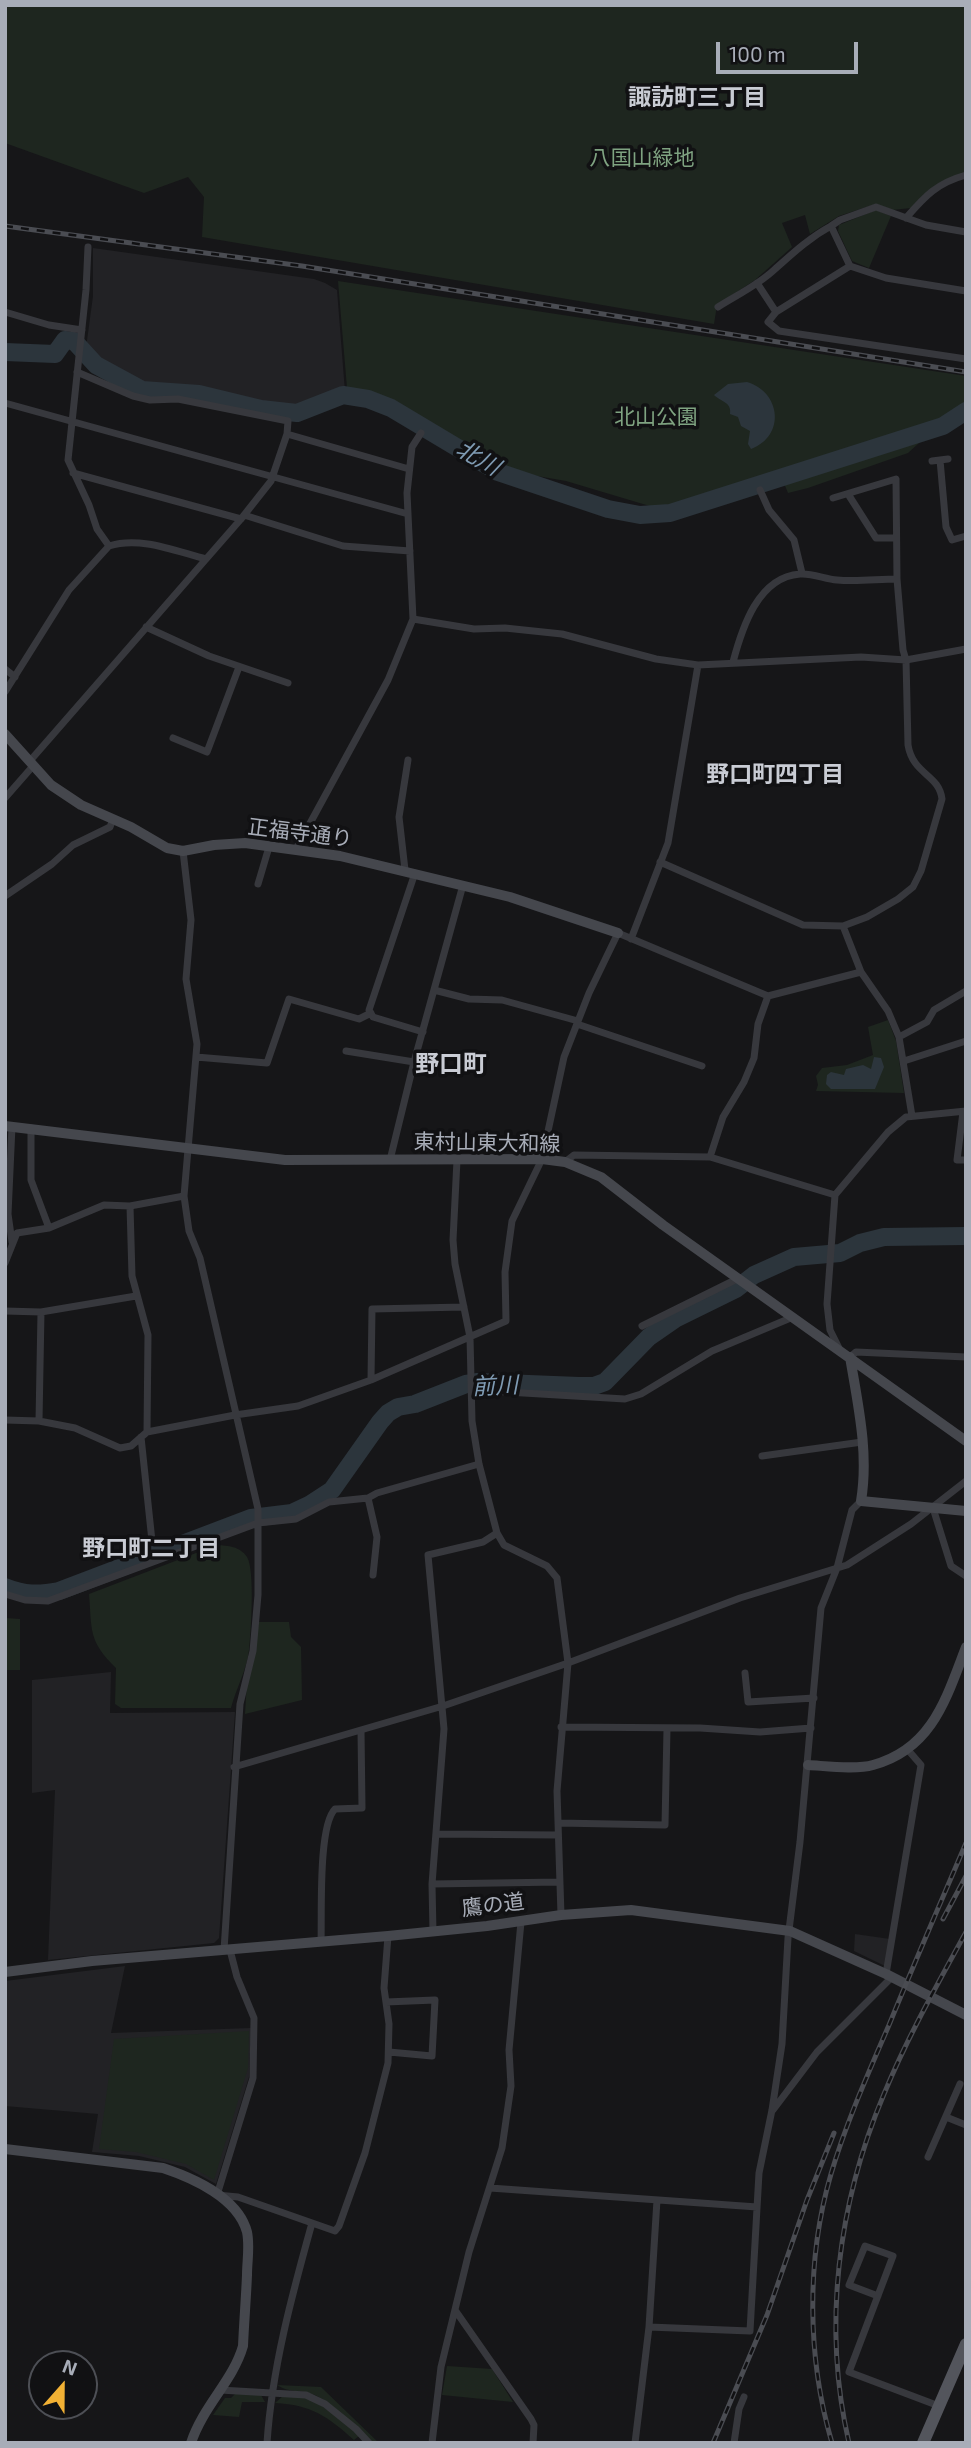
<!DOCTYPE html>
<meta charset="utf-8">
<style>
body{margin:0}
#map{position:relative;width:971px;height:2448px;overflow:hidden;background:#161618;font-family:"Exo 2",sans-serif}
canvas{display:block}
.frame{position:absolute;inset:0;border:7px solid #a8adb8;pointer-events:none}
.north{position:absolute;left:28px;top:2350px;width:70px;height:70px;box-sizing:border-box;background:#111113;border:2px solid #4d4f55;border-radius:50%;rotate:21deg;font-size:19px;font-weight:700;line-height:28px;text-align:center;color:#a8adb8}
.north::after{content:'';display:block;margin:auto;width:24px;height:32px;background:#f2b134;clip-path:polygon(50% 0,100% 100%,50% 72%,0 100%)}
.scale{position:absolute;left:716px;top:42px;width:142px;height:32px;box-sizing:border-box;border:4px solid #a8adb8;border-top:0;padding-left:9px;font-size:21px;line-height:24px;white-space:nowrap;color:#a8adb8;-webkit-text-stroke:5px #111113;paint-order:stroke}
</style>
<div id="map">
<canvas width="971" height="2448"></canvas>
<div class="frame"></div>
<div class="north">N</div>
<div class="scale">100 m</div>
</div>
<script>
const g = document.querySelector('canvas').getContext('2d');
g.lineJoin = 'round';
function fill(path, color) {
  g.fillStyle = color;
  g.fill(path, 'evenodd');
}
function strokePath(path, color, width, dash) {
  g.strokeStyle = color;
  g.lineWidth = width;
  g.lineCap = dash ? 'butt' : 'round';
  g.setLineDash(dash || []);
  g.stroke(path);
}
function drawText(font, color, halo, rows, align = 'center') {
  g.font = font + ' "Exo 2","Noto Sans JP",sans-serif';
  g.lineWidth = 7;
  g.setLineDash([]);
  g.textBaseline = 'middle';
  g.strokeStyle = halo;
  g.fillStyle = color;
  for (const [text, x, y, turn = 0] of rows) {
    g.save();
    g.translate(x, y);
    g.rotate((+turn || 0) * Math.PI / 180);
    g.textAlign = isNaN(turn) ? turn : align;
    if (halo) g.strokeText(text, 0, 0);
    g.fillText(text, 0, 0);
    g.restore();
  }
}
fill(new Path2D(`
 M93,248L314,279L325,283L337,290L345,392L295,409L200,389L143,386L98,362L86,348L93,296Z
 M111,1672L110,1713L235,1712L219,1938L214,1943L48,1960L55,1790L32,1793V1680Z
 M855,1934L890,1939L885,1966L854,1951Z
 M125,1966L111,2033L251,2028L249,2077L216,2184L185,2167L139,2156L92,2152L98,2114L5,2106V1981Z`), '#222225');
fill(new Path2D(`
 M5,5H966V173C942,179 927,189 911,208L892,210L876,204L839,216L810,234L805,215L782,223L792,247L755,280L717,305L714,324L202,237L204,197L188,177L144,193L5,143Z
 M876,210L891,216L869,268L852,261L838,231L839,225Z
 M338,281L966,376V405L941,423L908,453L808,488L788,493L779,471L665,506L653,507L566,481L514,472L376,393L347,388Z
 M888,1020L896,1041L904,1093L816,1091L818,1085L816,1076L822,1068L847,1065L873,1055L868,1027Z
 M217,1545C228,1546 240,1546 247,1557C255,1570 251,1632 249,1650C247,1669 236,1689 231,1708H121L115,1704L116,1668C88,1641 92,1630 89,1594Z
 M5,1618L20,1619V1670H5Z
 M259,1622H289L291,1637L301,1647L302,1700L245,1714L248,1665Z
 M249,2031L248,2068L214,2180L186,2164L136,2152L99,2149L114,2039Z
 M447,2366L492,2369L513,2402L442,2395Z
 M277,2385L321,2387L379,2443H372C354,2427 336,2405 315,2395C301,2389 291,2394 277,2385Z
 M236,2393L261,2395L265,2402H242L239,2417L213,2415L225,2398H231Z
 M283,2396L310,2398L347,2423L359,2436L354,2440C327,2416 312,2405 275,2403Z`), '#1e261f');
fill(new Path2D(`
 M747,382C781,392 786,436 751,449L748,444L750,431L741,426L738,417L730,414C732,402 721,402 714,395L728,384Z
 M874,1057L881,1058L884,1067L875,1089H831L826,1084L827,1075L831,1072L844,1075L846,1069L863,1065L871,1069Z`), '#2c353c');
strokePath(new Path2D(`
 M5,352L55,354L65,340L74,341L96,365L142,390L199,394L261,409L297,413L343,395L368,399L391,408L498,472L608,509L640,515L670,513L943,426L966,411
 M5,1587C25,1595 38,1595 59,1591L251,1518L292,1513L309,1505L332,1490L380,1422L388,1413L398,1407L415,1404L466,1384L478,1382L579,1386H594L605,1382L649,1337L675,1319L736,1289L754,1275L794,1257L840,1253L860,1243L884,1237L966,1236`), '#2c353c', 18);
strokePath(new Path2D(`
 M906,218C925,196 937,183 966,175
 M966,232L926,225L876,207L840,220L831,226L850,266L886,278L966,291
 M88,247L86,290L68,460L89,505L97,529L109,546
 M850,266L776,312L768,322L779,331L966,359
 M757,283L776,312
 M718,307C737,295 758,285 774,270C793,253 809,238 831,226
 M5,312L49,325L82,330
 M5,403L408,514
 M287,434L409,469
 M940,460L946,527L952,540L966,536
 M932,461L948,459
 M73,473L241,519
 M760,490L769,510L794,540L802,573
 M848,494L876,538H896
 M833,498L896,479L897,579
 M244,515L343,546L410,551
 M413,619L474,629L505,628L562,634L656,659L698,665L861,657L906,660L966,649
 M146,627L209,656L288,683
 M5,669L15,677
 M5,692L69,590L109,546C140,536 175,551 206,559
 M173,738L207,752L239,667
 M29,762L241,519L271,481L287,434L288,421L178,399L150,400L133,396L77,372
 M5,798L33,766
 M296,849L388,680L413,619L407,493L412,447L421,433
 M183,851L191,920L186,979L197,1044L184,1196L189,1231L200,1258L258,1509V1595L253,1651L240,1704L224,1950
 M660,862L803,925L843,926L867,917L898,899L913,887L921,871L942,799C939,774 913,775 908,745L906,660L903,650L897,579C878,579 857,582 837,580C825,579 812,573 800,574C758,577 742,628 733,662
 M405,870L399,817L408,760
 M415,873L369,1010L373,1017L423,1032
 M258,884L269,847
 M5,896L52,864L73,845L110,827L113,819
 M843,926L861,972L888,1011L899,1037L912,1116
 M631,939L668,843L698,665
 M434,990L469,999L502,1000L578,1021
 M577,1024L702,1066
 M899,1037L927,1022L934,1010L966,991
 M346,1051L414,1062
 M196,1057L267,1063L289,999L359,1019L371,1013
 M904,1061L966,1041
 M963,1112L957,1160H966
 M12,1126L8,1214L12,1242
 M31,1128V1180L49,1228
 M710,1157L723,1117L744,1082L754,1058L758,1024L768,996
 M390,1160L414,1062L463,885
 M457,1160L453,1240L455,1264L470,1337L472,1421L479,1464L497,1533L504,1545L547,1566L557,1578L568,1663L557,1791L561,1915
 M565,1162L574,1155L710,1157L835,1195
 M130,1206L132,1276L148,1335L147,1432
 M5,1263L17,1233L49,1228L104,1205L130,1206L184,1196
 M5,1311L41,1312L136,1296
 M642,1326L739,1278
 M839,1348L830,1330L827,1304L835,1195L888,1132L906,1117L966,1111
 M850,1357L856,1352L966,1357
 M371,1380L372,1309L464,1307
 M473,1390L625,1399L641,1394L712,1351L793,1317
 M5,1420L39,1421L75,1428L120,1448L131,1446L147,1432L235,1415L298,1406L371,1380L506,1321L505,1272L512,1221L542,1159L564,1057L589,993L618,933L768,996L861,972
 M39,1421L41,1312
 M141,1437L152,1541
 M762,1456L862,1442
 M368,1498L377,1537L373,1575
 M933,1508L951,1566L966,1576
 M5,1594L25,1600L48,1601L258,1523L296,1519L329,1502L368,1498L377,1493L479,1464
 M745,1673L748,1702L814,1698
 M561,1727L700,1728L760,1732L811,1728
 M234,1767L443,1706L568,1663L740,1598L847,1565L911,1524L966,1481
 M558,1823L665,1825L667,1729
 M436,1834L558,1835
 M432,1884L559,1882
 M433,1932L432,1884L444,1729L428,1555L483,1542L497,1533
 M321,1942C322,1914 318,1826 335,1809L362,1808L361,1730
 M230,1950L237,1977L254,2018L253,2078L217,2195L238,2197L335,2231L339,2226L365,2153L388,2063L389,2024L384,1988L388,1936
 M886,1974L921,1765L908,1750
 M386,2002L435,2000L432,2056L389,2052
 M773,2110L817,2052L892,1977
 M946,2117L966,2125
 M928,2157L960,2084
 M490,2188L757,2207
 M878,2296L849,2285L865,2246L893,2256L849,2372L939,2406
 M455,2310L531,2419L534,2425L533,2443
 M649,2327L750,2331L759,2173L772,2110L782,2044L788,1938L800,1842L821,1608L837,1568L852,1510L861,1501
 M220,2390L306,2395L325,2404L356,2429L369,2443
 M267,2443C272,2368 292,2295 312,2223
 M432,2443L441,2367L469,2252L502,2148L511,2086L509,2050L521,1922
 M635,2443L649,2327L657,2200
 M734,2443L739,2409L744,2397`), '#37383d', 7);
strokePath(new Path2D(`
 M5,734L51,785L81,805L131,827L167,848L183,851L214,845L245,843L340,856L510,897L618,933
 M5,1126L285,1160L542,1159L565,1162L601,1177L663,1225L966,1441
 M850,1357C858,1405 869,1453 861,1501L966,1511
 M808,1765C826,1766 856,1770 873,1765C932,1749 946,1699 966,1647
 M5,1972L92,1961L388,1936L487,1926L561,1915L631,1910L790,1931L886,1974L966,2015
 M5,2149L163,2168C193,2178 238,2198 247,2232C250,2246 247,2261 247,2275C246,2299 244,2323 243,2346C233,2381 203,2406 191,2443`), '#45474d', 10);
strokePath(new Path2D(`
 M923,2443L966,2344`), '#53555c', 12);
const rail = new Path2D(`
 M5,226L302,266L966,372
 M943,1919L966,1876
 M713,2443L767,2315L807,2200L834,2133
 M832,2443C807,2358 806,2259 831,2174C846,2123 868,2074 889,2025C914,1964 940,1904 966,1843
 M849,2443C822,2326 838,2203 884,2094C907,2038 937,1985 966,1932`);
strokePath(rail, '#4a4c52', 5);
strokePath(rail, '#111113', 2.5, [8]);
drawText('21px', '#7fa381', '#111113', [
 ["八国山緑地",642,158],
 ["北山公園",656,417]
]);
drawText('21px', '#a8adb8', '#111113', [
 ["正福寺通り",300,833,7],
 ["東村山東大和線",487,1143,1],
 ["鷹の道",493,1905,-7]
]);
drawText('bold 23px', '#c9ccd4', '#111113', [
 ["諏訪町三丁目",697,97],
 ["野口町四丁目",775,774],
 ["野口町二丁目",151,1548]
]);
drawText('italic 23px', '#7f9bb3', '#111113', [
 ["北川",478,458,29],
 ["前川",495,1386,-3]
]);
drawText('bold 24px', '#c9ccd4', '#111113', [
 ["野口町",451,1064]
]);
</script>
